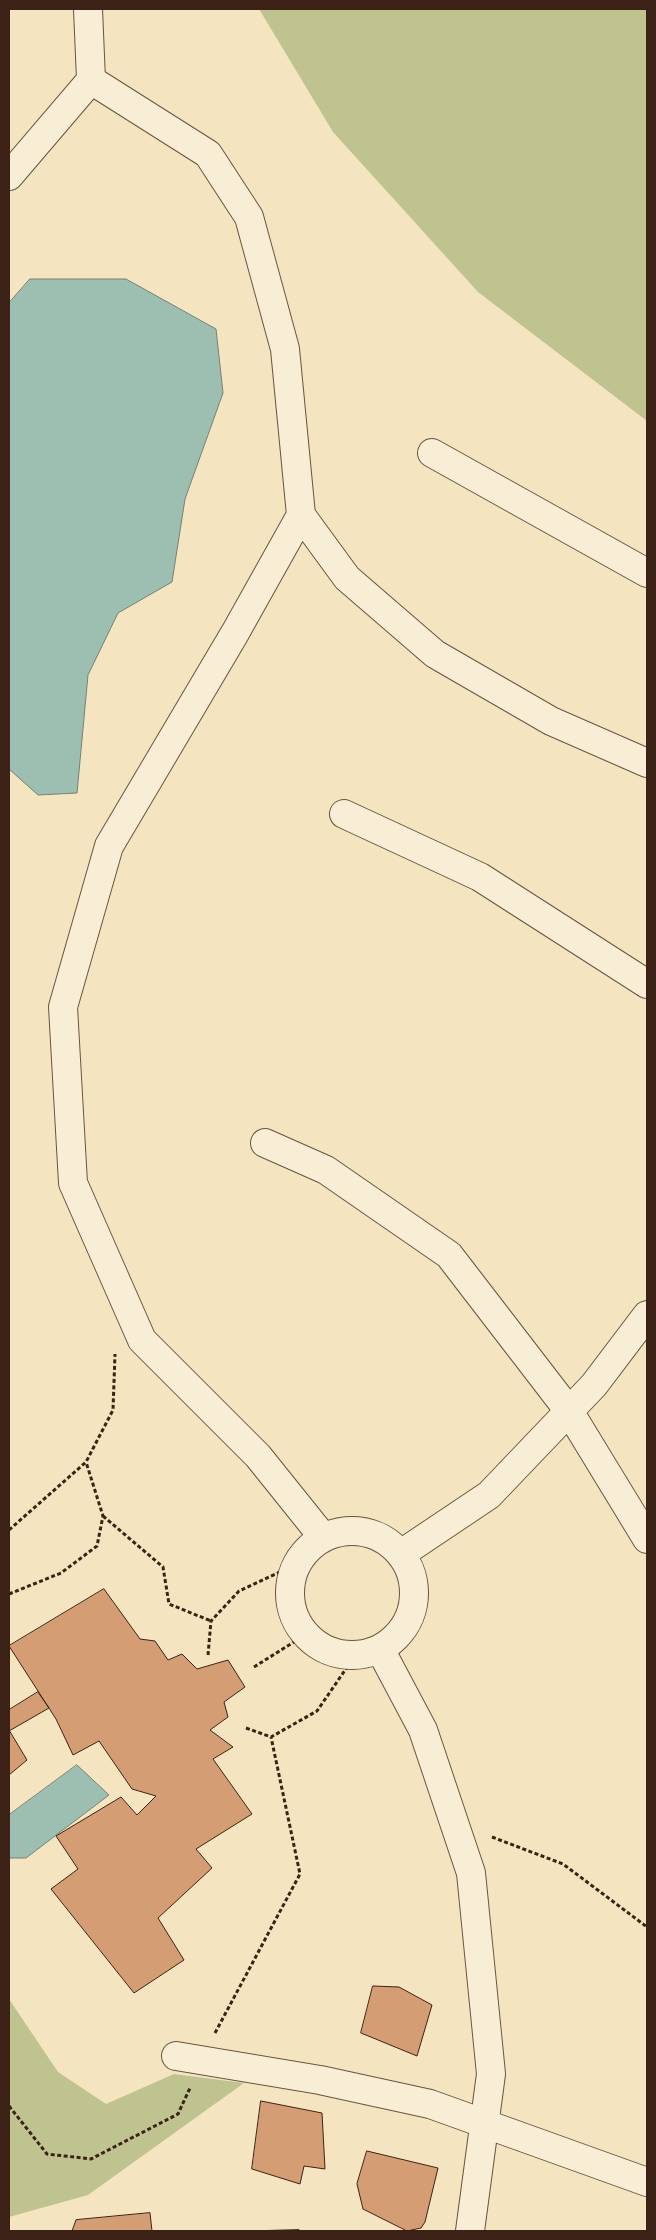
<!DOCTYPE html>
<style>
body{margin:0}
#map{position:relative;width:656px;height:2240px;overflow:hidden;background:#f4e5c0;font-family:"IM FELL Double Pica",serif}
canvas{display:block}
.frame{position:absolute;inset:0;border:10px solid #3c2216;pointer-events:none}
</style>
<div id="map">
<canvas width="656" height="2240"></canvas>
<div class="frame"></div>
</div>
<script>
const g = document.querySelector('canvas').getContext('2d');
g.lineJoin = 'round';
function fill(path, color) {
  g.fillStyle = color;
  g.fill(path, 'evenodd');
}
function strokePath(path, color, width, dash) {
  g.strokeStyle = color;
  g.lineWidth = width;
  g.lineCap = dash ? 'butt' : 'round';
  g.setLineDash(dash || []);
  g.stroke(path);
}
fill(new Path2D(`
 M259,9H647V421L478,292L333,132Z
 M9,1999L58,2072L106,2104L174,2074L244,2083L88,2195L9,2217Z`), '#bfc390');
const water = new Path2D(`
 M30,279H126L216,329L223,393L185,499L172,582L118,613L88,675L77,793L38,795L9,769V303Z
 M77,1765L109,1795L26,1858H9V1815Z`);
fill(water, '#9cbfb1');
strokePath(water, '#768073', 1);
const building = new Path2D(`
 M104,1589L140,1639L155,1641L168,1660L182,1654L197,1669L228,1660L245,1687L224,1702L228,1717L210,1730L233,1747L213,1759L252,1814L196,1849L212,1868L158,1918L184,1960L134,1993L51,1889L78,1869L56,1836L121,1797L137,1815L156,1796L132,1789L99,1741L73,1755L56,1719L9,1646Z
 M38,1692L49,1708L9,1731V1710Z
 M9,1730L27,1760L9,1775Z
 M373,1986L399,1987L432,2005L417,2056L361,2033Z
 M261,2101L322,2113L325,2169L304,2166L300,2184L252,2169Z
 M367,2151L438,2168L425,2222L421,2228L407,2231L363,2209L357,2184Z
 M150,2213L152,2231H72L76,2220Z
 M299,2230V2231H247H248Z`);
fill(building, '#d49d73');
strokePath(building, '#3c2216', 1);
const minor = new Path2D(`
 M88,9L91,80L208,154L249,217L285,349L301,515L235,633L109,846L63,1007L73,1183L142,1340L258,1456L323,1537
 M9,176L91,80
 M432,453L647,573
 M301,515L347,578L435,654L551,721L647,763
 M344,814L480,877L647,984
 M265,1143L326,1170L449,1255L569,1411L647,1539
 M290 1593a62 62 0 1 1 124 0a62 62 0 1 1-124 0Z
 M401,1554L489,1495L594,1385L647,1315
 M380,1649L423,1730L471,1873L491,2074L470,2231
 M176,2056L320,2080L430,2104L647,2182`);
strokePath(minor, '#6a5340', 30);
strokePath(new Path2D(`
 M103,1516L163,1567L169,1604L211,1621
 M9,1530L86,1462L113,1410L115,1354
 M9,1594L61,1573L97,1546L103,1516L86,1462
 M208,1655L211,1621L239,1591L295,1565
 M254,1667L305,1635
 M246,1728L271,1737L317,1711L352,1660
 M492,1837L563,1864L647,1927
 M215,2033L300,1874L271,1737
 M9,2106L47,2154L91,2159L178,2114L190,2088`), '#3c2216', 3, [4, 2.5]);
strokePath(minor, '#f8eed6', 28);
</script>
